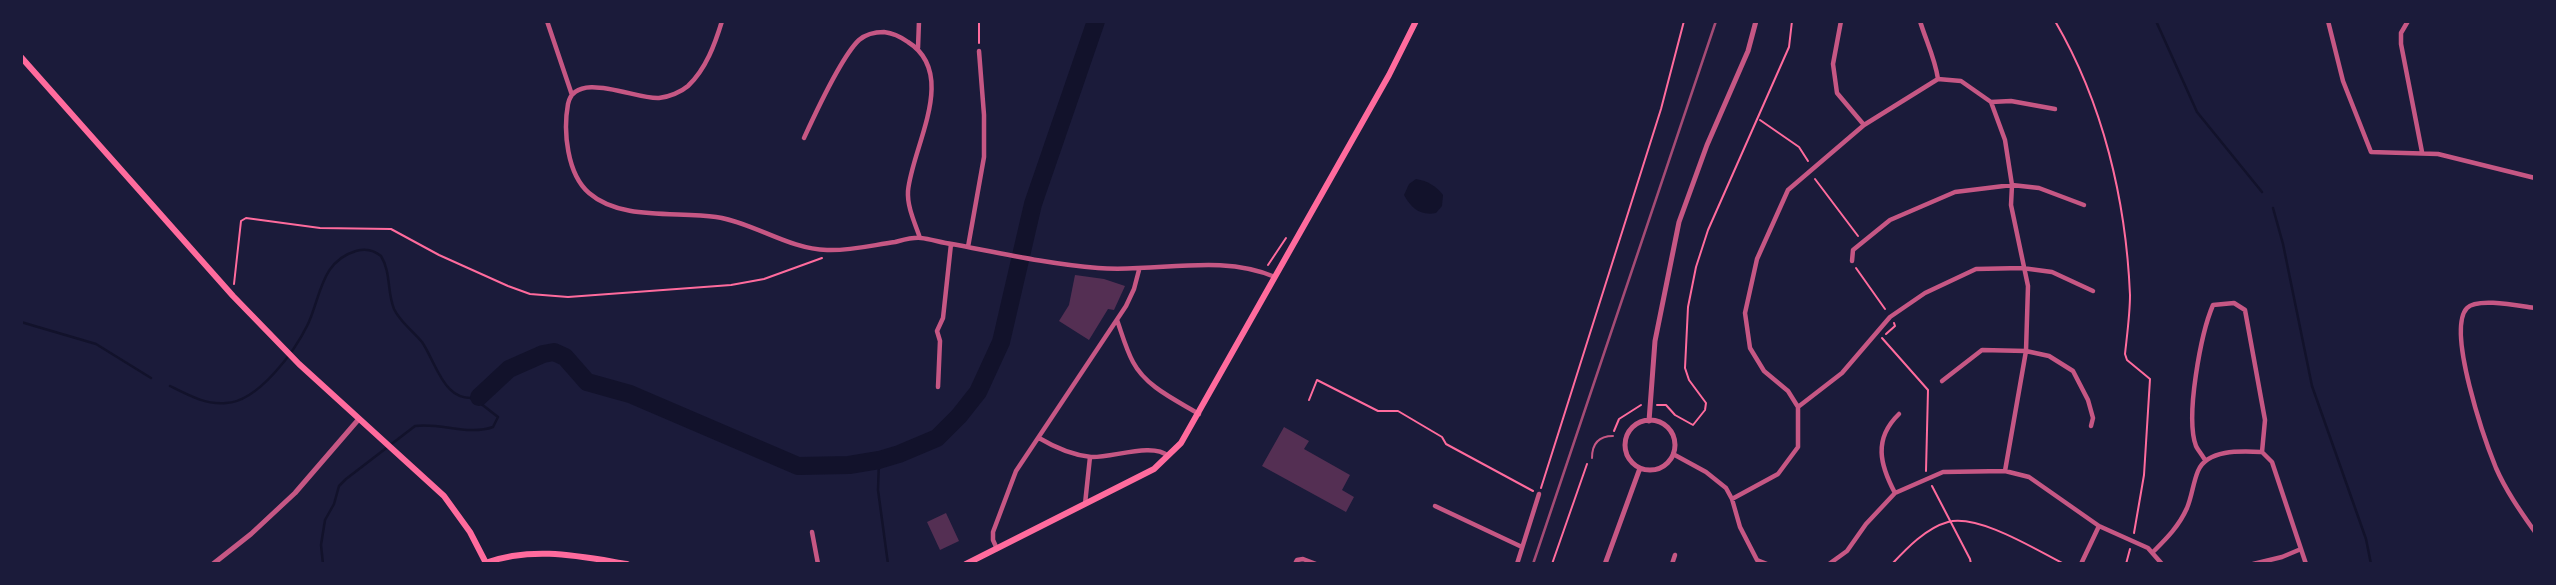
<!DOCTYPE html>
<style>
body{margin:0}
#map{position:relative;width:2556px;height:585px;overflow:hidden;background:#1b1b3a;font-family:Karla,sans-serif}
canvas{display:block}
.frame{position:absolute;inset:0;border:23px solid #1b1b3a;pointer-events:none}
</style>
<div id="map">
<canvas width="2556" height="585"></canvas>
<div class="frame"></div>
</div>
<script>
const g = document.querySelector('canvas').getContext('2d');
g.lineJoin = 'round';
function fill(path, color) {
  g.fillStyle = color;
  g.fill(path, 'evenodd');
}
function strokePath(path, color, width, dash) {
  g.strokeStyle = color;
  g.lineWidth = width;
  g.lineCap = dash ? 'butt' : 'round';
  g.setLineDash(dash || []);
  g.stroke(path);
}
fill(new Path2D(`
 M1416,179C1428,181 1436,186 1443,195L1442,206L1436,213C1420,216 1411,208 1404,195L1409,184Z`), '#12122b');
strokePath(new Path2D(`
 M2156,21L2197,112L2262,192
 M2273,208L2283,244L2312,386L2366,539L2371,564
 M21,322L96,344L151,378
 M170,386C188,395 206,405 226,403C258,402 295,351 308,324C321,296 321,261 356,251C366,248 374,250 381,256C391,272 387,292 394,309C400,322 413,331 422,342C437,364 444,405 479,397L480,403L498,417L493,427C468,436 440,422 415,426L346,479L339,486L334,504L325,520L321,545L323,564
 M879,460L878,490L888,564`), '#12122b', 2.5);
strokePath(new Path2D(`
 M479,397L509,369L543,354L554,352L565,357L587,382L630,394L798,466L849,465L879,460L899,454L937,438L959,416L978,392L1001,342L1033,204L1096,21`), '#12122b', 18);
fill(new Path2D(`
 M1075,275L1104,279L1125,286L1114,310L1108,309L1089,340L1059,321L1069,305Z
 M1284,427L1309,441L1304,449L1350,475L1342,490L1354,497L1346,512L1262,466Z
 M946,513L959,541L940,550L927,522Z`), '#542f53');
strokePath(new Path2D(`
 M2055,21C2103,103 2126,200 2130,295C2130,314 2127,335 2125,354L2127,360L2150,379L2144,475L2134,533
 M979,43V21
 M1760,120L1799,147L1808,161
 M1815,179L1858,236
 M1268,265L1286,238
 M1856,268L1885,309
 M234,284L241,221L246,218L320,228L391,229L439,255L508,286L530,294L568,297L731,285L764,279L822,258
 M1886,334L1895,326L1894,323
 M1882,338L1928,390L1926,471
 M1309,400L1317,380L1378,411H1398L1442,437L1446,444L1533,491
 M1657,405H1666L1675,415L1693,425L1705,410L1706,403L1689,380L1685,368L1688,307L1696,267L1708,230L1789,47L1792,21
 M1614,431L1619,419L1641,405
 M1932,486L1970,559L1971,564
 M1541,488L1661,109L1684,21
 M1552,564L1587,464
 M1892,564C1907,548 1926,528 1948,522C1979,514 2036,550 2064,564
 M2126,564L2130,549`), '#ff6b9d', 2);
strokePath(new Path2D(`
 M1592,458C1592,444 1599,436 1613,436`), '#c65784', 2);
strokePath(new Path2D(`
 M547,21L572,95
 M722,21C715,44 706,69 688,86C681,92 669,97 659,98C637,100 575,69 568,104C563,131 567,174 589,193C621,221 677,211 716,217C755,223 788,249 827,250C850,251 873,245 895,242C903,240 913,237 921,238C931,239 942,243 952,244C1000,253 1049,264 1098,268C1157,273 1219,253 1275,277
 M1841,21L1833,64L1837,93L1864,125
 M1920,21C1926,41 1935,58 1938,79
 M2328,21L2343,81L2371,152L2438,154L2535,178
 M2408,21L2401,33V44L2422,152
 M918,48L919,21
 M1991,102L2011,101L2055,109
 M804,138C815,114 841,57 859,40C866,34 875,32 884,32C892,33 901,37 908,42C959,74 912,147 908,191C907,207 915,223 920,238
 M968,247L984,157V115L979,51
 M1852,261L1853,250L1890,220L1955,192L2012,185L2039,188L2084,205
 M2535,308C2520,306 2477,297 2467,308C2446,330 2485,441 2496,468C2506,491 2521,512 2535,532
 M1117,320C1122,334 1126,349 1133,362C1146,387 1176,400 1199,414
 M1942,381L1982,350L2026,351L2049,356L2073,371L2088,400L2093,418L2091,426
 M938,387L940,341L937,331L943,318L951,244
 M1798,407L1842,373L1890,317L1925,293L1976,269L2022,268L2052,272L2093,291
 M1039,438C1054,447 1073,455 1091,457C1112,458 1153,442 1168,456
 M1673,454L1706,472L1726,488L1732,499L1740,527L1757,560L1767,564
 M2205,460C2202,455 2198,450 2196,446C2185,417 2201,333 2213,305L2234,303L2245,310L2265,420L2262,452
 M1895,493C1880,465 1873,439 1899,414
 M1732,499L1778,474L1798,447V407L1788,391L1764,371L1750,348L1745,313L1757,259L1788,190L1864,125L1938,79L1961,81L1991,102L2005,140L2012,185L2011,205L2028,286L2026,351L2005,471
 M1085,504L1090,457
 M1435,506L1522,547
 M812,532L818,564
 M997,549L993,540V532L1016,471L1126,306L1134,289L1139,270
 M2154,551C2167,538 2179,526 2187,508C2192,496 2193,483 2198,471C2207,449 2241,451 2262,452L2272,462L2306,564
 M1295,564L1297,560L1303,559L1316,564
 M1517,564L1539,494
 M1672,564L1675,555
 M1829,564L1847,551L1866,524L1895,493L1943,472L2005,471L2029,477L2099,526L2148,548L2162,564
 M2081,564L2099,526
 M2253,564L2282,557L2301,549`), '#c65784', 4.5);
strokePath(new Path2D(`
 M1625 445a25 25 0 1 1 50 0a25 25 0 1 1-50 0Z
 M1649,421L1655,341L1679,222L1707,145L1748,51L1756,21
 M213,564L251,534L295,493L358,420
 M1605,564L1640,468`), '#c65784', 5);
strokePath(new Path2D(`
 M21,57L233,296L299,364L444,496L470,532L486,563
 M485,563C533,546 578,556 627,564
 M966,564L1154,469L1181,443L1389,75L1416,21`), '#ff6b9d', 6);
strokePath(new Path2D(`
 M1533,564L1716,21`), '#a44b75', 2.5);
</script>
